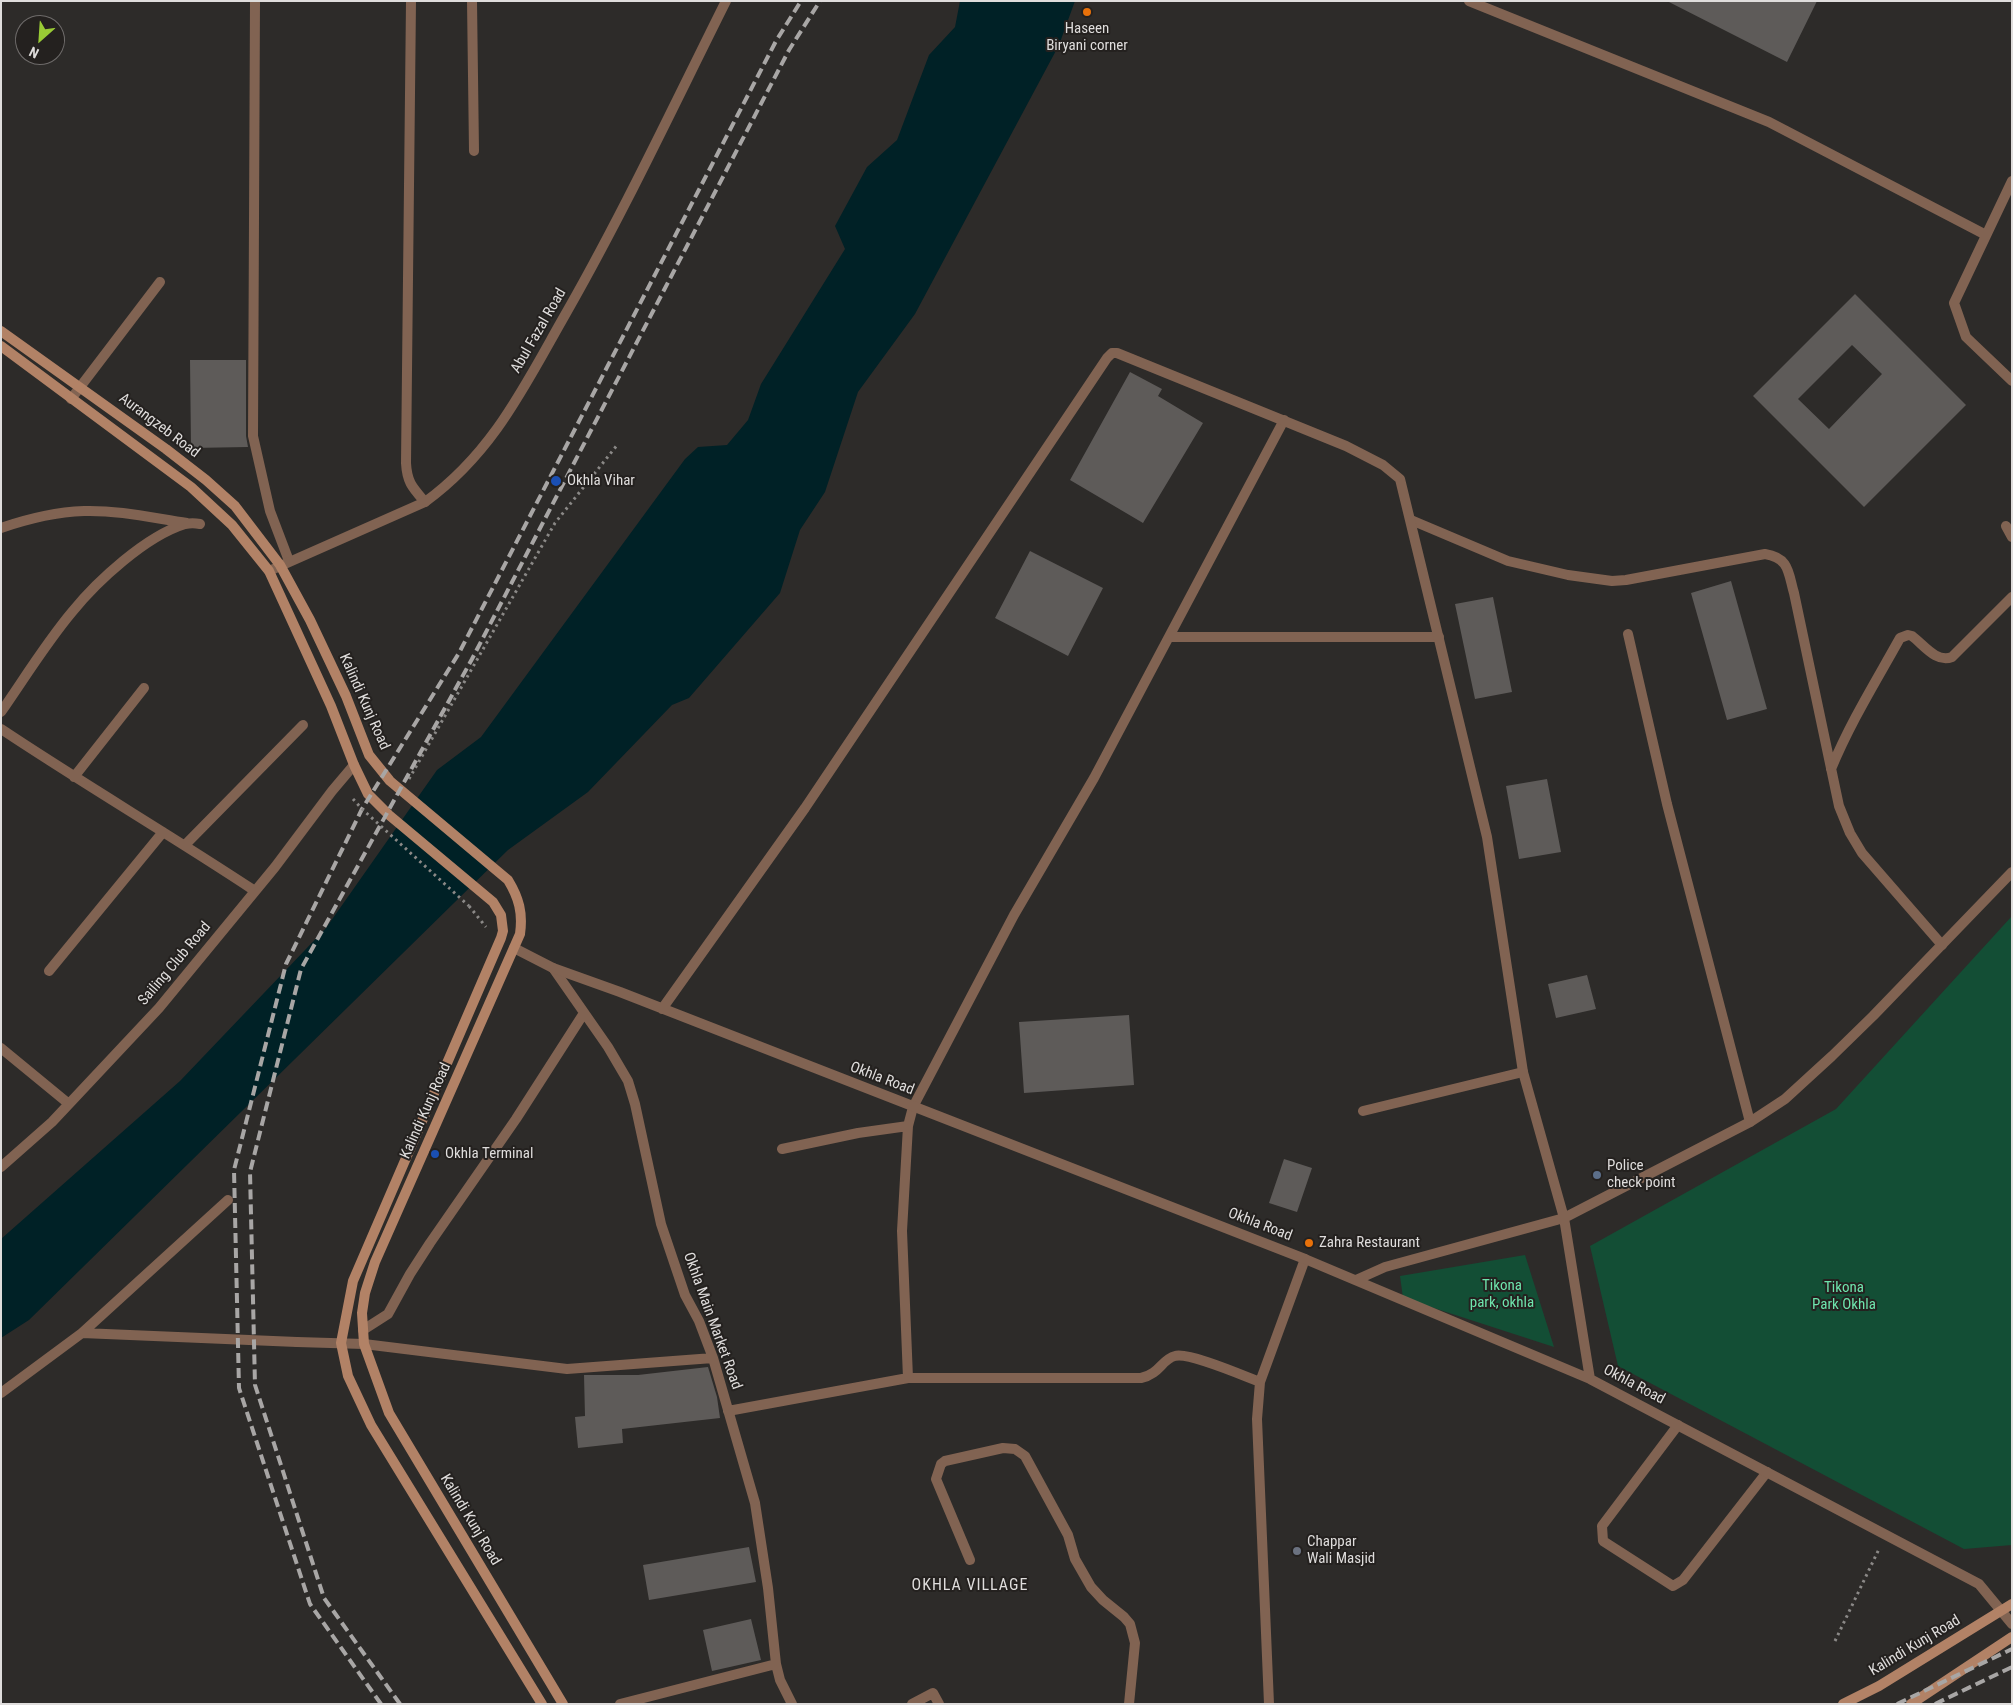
<!DOCTYPE html>
<style>
body{margin:0}
#map{position:relative;width:2013px;height:1705px;overflow:hidden;background:#2d2b29;font-family:"Roboto Condensed",sans-serif}
canvas{display:block}
.frame{position:absolute;inset:0;border:2px solid #dfdddc;pointer-events:none}
.north{position:absolute;left:15px;top:15px;width:50px;height:50px;box-sizing:border-box;background:#24211f;border:1px solid #6f6c6b;border-radius:50%;rotate:206deg;font-size:14px;font-weight:700;line-height:20px;text-align:center;color:#dfdddc}
.north::after{content:'';display:block;margin:auto;width:18px;height:22px;background:#99cb35;clip-path:polygon(50% 0,100% 100%,50% 72%,0 100%)}
</style>
<div id="map">
<canvas width="2013" height="1705"></canvas>
<div class="frame"></div>
<div class="north">N</div>
</div>
<script>
const g = document.querySelector('canvas').getContext('2d');
g.lineJoin = 'round';
function fill(path, color) {
  g.fillStyle = color;
  g.fill(path, 'evenodd');
}
function strokePath(path, color, width, dash) {
  g.strokeStyle = color;
  g.lineWidth = width;
  g.lineCap = dash ? 'butt' : 'round';
  g.setLineDash(dash || []);
  g.stroke(path);
}
function drawText(font, color, halo, rows, align = 'center') {
  g.font = font + ' "Roboto Condensed",sans-serif';
  g.lineWidth = 4;
  g.setLineDash([]);
  g.textBaseline = 'middle';
  g.strokeStyle = halo;
  g.fillStyle = color;
  for (const [text, x, y, turn = 0] of rows) {
    g.save();
    g.translate(x, y);
    g.rotate((+turn || 0) * Math.PI / 180);
    g.textAlign = isNaN(turn) ? turn : align;
    if (halo) g.strokeText(text, 0, 0);
    g.fillText(text, 0, 0);
    g.restore();
  }
}
fill(new Path2D(`
 M2012,916V1545L1964,1549L1618,1366L1590,1246L1836,1109Z
 M1525,1255L1554,1347L1403,1298L1400,1276Z`), '#134e35');
fill(new Path2D(`
 M960,1H1075L1059,45L915,314L858,392L825,492L800,530L780,593L689,698L672,705L588,792L508,850L29,1320L1,1338V1239L180,1081L326,928L437,770L481,737L685,459L698,447L727,445L748,420L761,384L845,249L835,226L867,167L897,140L929,55L955,27Z`), '#002126');
fill(new Path2D(`
 M1667,1H1817L1787,62Z
 M1855,294L1966,405L1864,507L1753,396ZM1852,345L1882,374L1829,429L1798,399Z
 M190,360H246V436L248,447L191,448Z
 M1130,372L1162,389L1158,396L1203,423L1143,523L1070,480Z
 M1030,551L1103,588L1068,656L995,618Z
 M1731,581L1767,709L1727,720L1691,593Z
 M1493,597L1512,692L1475,699L1455,604Z
 M1547,779L1561,852L1519,859L1506,786Z
 M1587,975L1596,1009L1556,1018L1548,984Z
 M1129,1015L1134,1085L1024,1093L1019,1022Z
 M1284,1159L1312,1168L1297,1212L1269,1203Z
 M708,1367L717,1397L720,1418L622,1429L623,1443L578,1448L575,1417L585,1416L584,1375H638Z
 M749,1547L756,1582L649,1600L643,1565Z
 M751,1619L761,1660L712,1671L703,1630Z`), '#5e5b59');
strokePath(new Path2D(`
 M409,779L555,523L618,444
 M469,906L486,927
 M1835,1641L1879,1549`), '#8b8987', 3, [2.5, 4]);
strokePath(new Path2D(`
 M1,528C27,519 57,512 84,511C118,510 153,518 187,523
 M1,712C24,679 46,643 72,612C97,581 146,536 185,524C190,523 195,523 200,524
 M1,729C85,785 172,836 255,891
 M74,777L144,688
 M185,845L303,725
 M49,971L163,832
 M1,1048L69,1104
 M1,1167L52,1122L159,1008L275,867L332,791L354,765
 M82,1333L297,1342
 M1,1393L82,1333L228,1200
 M1678,1425L1602,1526L1603,1541L1673,1586L1683,1580L1767,1472`), '#816352', 10);
strokePath(new Path2D(`
 M255,1L253,436L270,511L289,561
 M411,1L406,463C407,482 412,487 425,502
 M472,1L474,151
 M1469,1L1769,122L1986,235
 M2012,181L1954,303L1966,337L2012,381
 M71,399L160,282
 M1411,520L1508,561L1568,575L1612,581L1626,580L1765,554C1790,558 1788,573 1794,593L1839,806L1850,833L1862,853L1942,945
 M2006,526L2012,537
 M1628,634L1667,804L1750,1122
 M1169,637H1439
 M1831,769C1851,721 1875,683 1900,638L1908,635L1912,636C1924,645 1936,663 1952,657L2012,597
 M553,968L608,1047L628,1081L635,1104L661,1224L685,1295L699,1321L713,1358L755,1503L768,1588L776,1664L780,1680L792,1704
 M1363,1111L1523,1072
 M782,1149L858,1133L908,1126
 M363,1330L388,1314L410,1274L430,1243L516,1119L584,1013
 M297,1342L364,1344L567,1369L713,1358
 M908,1378L902,1231L908,1126L913,1107L1014,915L1094,778L1284,420
 M728,1411L908,1378H1141C1160,1374 1162,1359 1175,1356C1189,1352 1244,1376 1260,1382
 M970,1560L936,1479L941,1464L945,1461L1003,1448L1015,1449L1025,1456L1068,1535L1075,1559L1091,1587L1103,1600L1124,1617L1130,1624L1135,1643L1129,1704
 M620,1704L776,1664
 M912,1704L933,1693L939,1704
 M1269,1704L1257,1419L1260,1382L1305,1259`), '#816352', 10);
strokePath(new Path2D(`
 M269,571L425,502C491,454 522,391 561,322C621,218 672,109 726,1
 M514,948L553,968L620,992L1305,1259L1590,1379L1979,1584L2012,1624
 M662,1009L805,808L1107,358L1112,353H1117L1346,446L1383,465L1400,479L1487,837L1523,1072L1564,1218L1590,1379
 M1356,1280L1385,1267L1564,1218L1750,1122L1785,1099L1832,1056L1873,1016L2012,872`), '#816352', 10);
strokePath(new Path2D(`
 M1,331L166,449L206,480L235,506L280,565L310,620L346,696L369,755L390,781L508,880C519,898 523,913 520,934L375,1262L365,1293L362,1313L364,1344L389,1413L563,1704
 M1,346L191,487L232,525L269,571L331,706L354,765L368,794L389,815L493,902L501,915L503,931L501,938L353,1281L341,1343L348,1376L371,1425L542,1704
 M1843,1704L1879,1686L2012,1604
 M1911,1704L2012,1637`), '#b28266', 10);
strokePath(new Path2D(`
 M381,1704L310,1604L239,1388L234,1170L286,964L362,809L459,653L776,41L801,1
 M400,1704L324,1598L255,1385L250,1172L301,969L472,659L789,50L820,1
 M1897,1704L2012,1649
 M1935,1704L2012,1667`), '#a8a6a5', 4, [10, 5]);
strokePath(new Path2D(`
 M353,799L362,809L469,906`), '#8b8987', 3, [2.5, 4]);
for (const [x, y, r, color] of [
 [1087,12,5,"#e8710a"],
 [556,481,6,"#1a4fb4"],
 [435,1154,5,"#1a4fb4"],
 [1597,1175,5,"#5c6f8a"],
 [1309,1243,5,"#e8710a"],
 [1297,1551,5,"#6b7280"]
]) {
  const dot = new Path2D();
  dot.arc(x, y, r, 0, 2 * Math.PI);
  g.fillStyle = color;
  g.fill(dot);
  strokePath(dot, '#24211f', 2);
}
drawText('15px', '#dfdddc', '#24211f', [
 ["Haseen",1087,29,"center"],
 ["Biryani corner",1087,46,"center"],
 ["Okhla Vihar",567,481],
 ["Okhla Terminal",445,1154],
 ["Police",1607,1166],
 ["check point",1607,1183],
 ["Zahra Restaurant",1319,1243],
 ["Chappar",1307,1542],
 ["Wali Masjid",1307,1559]
], 'left');
drawText('15px', '#dfdddc', '#24211f', [
 ["Abul Fazal Road",539,331,-60],
 ["Aurangzeb Road",159,426,37],
 ["Kalindi Kunj Road",364,702,66],
 ["Sailing Club Road",175,964,-50],
 ["Okhla Road",882,1079,21],
 ["Kalindi Kunj Road",426,1111,-66],
 ["Okhla Road",1260,1225,21],
 ["Okhla Main Market Road",712,1321,70],
 ["Okhla Road",1634,1385,28],
 ["Kalindi Kunj Road",470,1520,59],
 ["Kalindi Kunj Road",1915,1646,-31]
]);
drawText('15px', '#6ee5ad', '#24211f', [
 ["Tikona",1502,1286],
 ["park, okhla",1502,1303],
 ["Tikona",1844,1288],
 ["Park Okhla",1844,1305]
]);
g.letterSpacing = '1px';
drawText('16px', '#dfdddc', '#24211f', [
 ["OKHLA VILLAGE",970,1586]
]);
g.letterSpacing = '0px';
</script>
